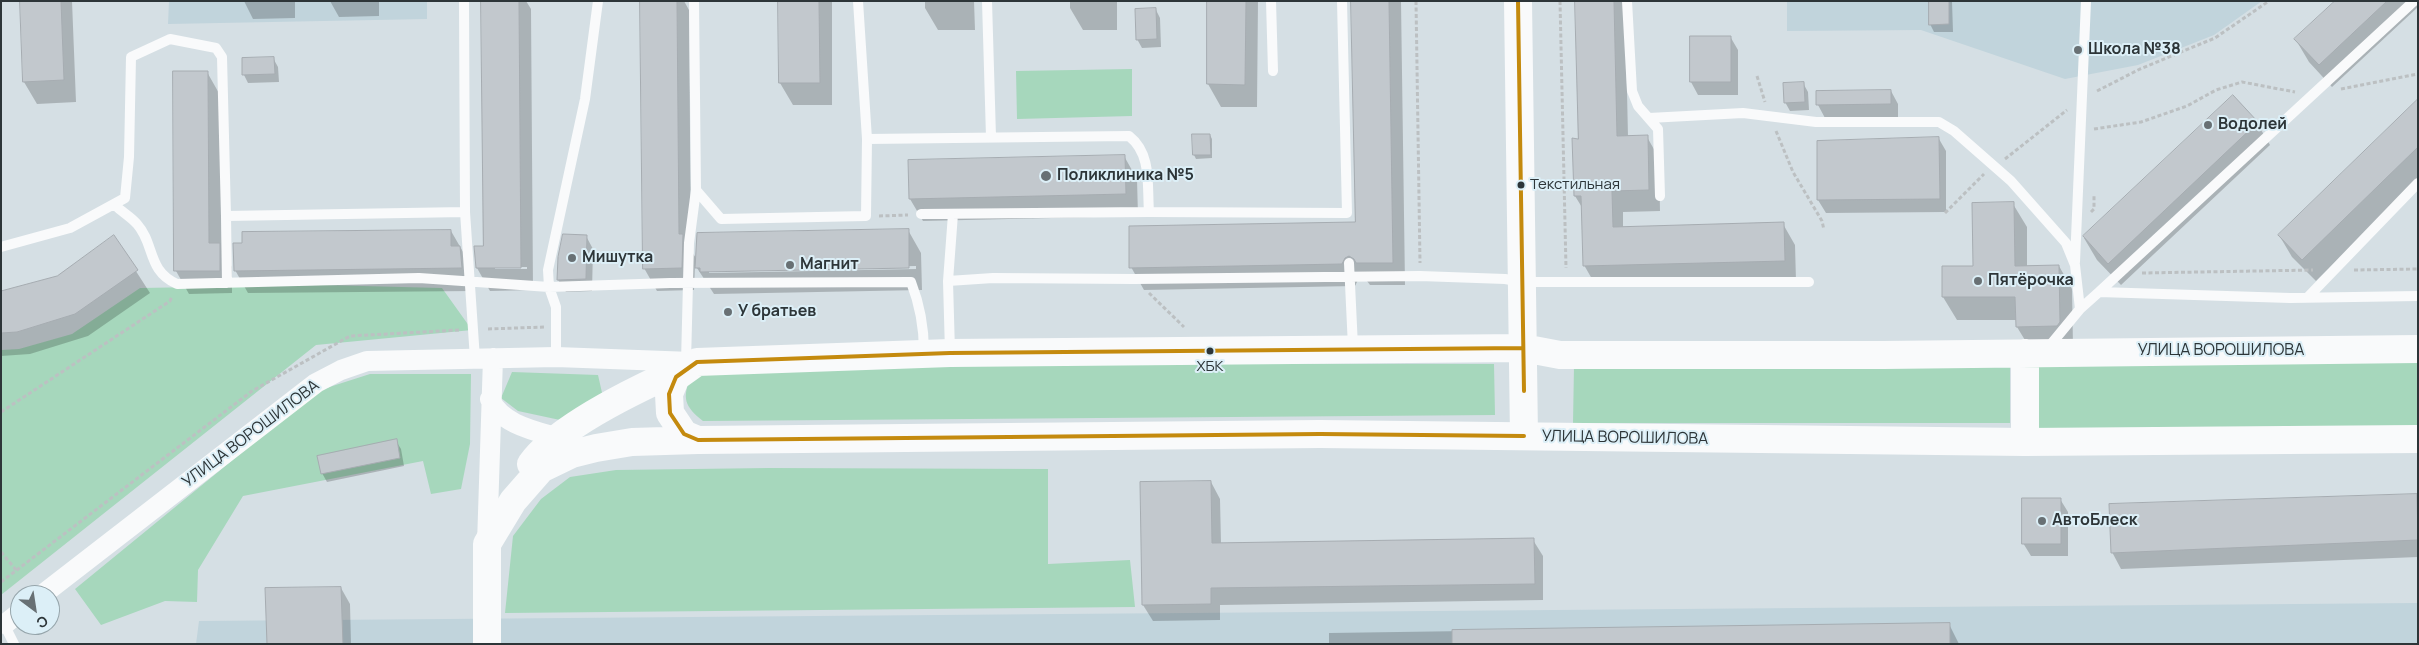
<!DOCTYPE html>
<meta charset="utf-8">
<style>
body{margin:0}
#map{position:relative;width:2419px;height:645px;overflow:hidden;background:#d5dfe4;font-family:Manrope,sans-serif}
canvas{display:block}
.frame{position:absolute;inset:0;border:2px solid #2d3538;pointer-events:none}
.north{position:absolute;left:10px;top:585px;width:50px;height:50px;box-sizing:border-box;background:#dceff7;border:1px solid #96a5ab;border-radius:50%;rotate:149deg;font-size:14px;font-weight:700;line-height:20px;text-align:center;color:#2d3538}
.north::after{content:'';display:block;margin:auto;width:18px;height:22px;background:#687074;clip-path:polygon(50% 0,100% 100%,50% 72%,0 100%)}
</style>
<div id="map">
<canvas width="2419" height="645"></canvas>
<div class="frame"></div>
<div class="north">С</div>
</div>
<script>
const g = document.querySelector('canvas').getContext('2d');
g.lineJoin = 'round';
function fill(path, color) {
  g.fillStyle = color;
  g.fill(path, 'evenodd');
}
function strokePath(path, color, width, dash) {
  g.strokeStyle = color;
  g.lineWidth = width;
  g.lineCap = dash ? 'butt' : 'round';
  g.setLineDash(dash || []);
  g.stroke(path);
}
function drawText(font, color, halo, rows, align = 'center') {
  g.font = font + ' Manrope,sans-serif';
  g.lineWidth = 4;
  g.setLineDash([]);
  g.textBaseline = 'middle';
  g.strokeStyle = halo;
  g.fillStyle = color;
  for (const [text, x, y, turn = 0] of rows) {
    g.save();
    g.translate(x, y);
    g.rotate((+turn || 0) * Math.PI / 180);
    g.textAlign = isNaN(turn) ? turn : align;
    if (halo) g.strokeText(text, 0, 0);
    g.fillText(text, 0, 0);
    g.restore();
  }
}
fill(new Path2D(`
 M169,1H427V19L168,24Z
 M1787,1H2262L2214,35L2138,65L2065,79L1921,30L1787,31Z
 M2418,603V644H196L199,621Z`), '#c1d4dc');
fill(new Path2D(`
 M1132,69V116L1017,119L1016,71Z
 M323,285L442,288L472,330L316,345L1,595V350L19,349L72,334L140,288Z
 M2418,349V439L2025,442V353Z
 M722,363L1494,364L1495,415L703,421C684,406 682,398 691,376Z
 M1574,366H2010V423H1573Z
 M512,372L598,375L603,397L560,420L518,411L501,398Z
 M370,374H471L470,444L461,489L431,494L423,461L243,496L198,570L197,602L165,601L101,625L75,589L317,391Z
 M769,468L1048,469V564L1130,560L1135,607L505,613L513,536L541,499L570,477L616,470Z`), '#a6d7bc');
fill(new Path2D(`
 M21,1H72L76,102L37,104L24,82Z
 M295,1V18L253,19L244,1Z
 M330,1H379V16L339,17Z
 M482,1H526L531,9L533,290L490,291L477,268L484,247ZM495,267H527V269H495Z
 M641,1H684L689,10L691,250L697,260L908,230L921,253L922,290L714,294L695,265L694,290L657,291L644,268ZM916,266V269L709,273V270Z
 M780,1H832V105H793L780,83Z
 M925,1H974L975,30H938L925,8Z
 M1070,1H1117V30H1083L1070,8Z
 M1209,1H1258L1257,107H1221L1208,84Z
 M1353,1H1401L1405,285H1370L1367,281L1358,280L1355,286L1144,290L1131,267L1356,223Z
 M1576,1H1625L1628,137H1647L1659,158L1660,211L1623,212V228L1783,224L1795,245L1796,281L1596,286L1584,265L1583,209L1575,196L1579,140Z
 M1930,1H1952L1953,32H1934L1930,24Z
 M2337,1H2418V7L2332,87L2309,62L2296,40Z
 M1156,10L1160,18L1161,47L1142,48L1137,39Z
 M1731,38L1738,50V95H1698L1691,82Z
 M273,58L278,67L279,82L248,83L244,75Z
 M174,72H207L220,95L222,249L232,267V293L189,294L176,271Z
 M1803,83L1808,92L1809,110L1790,111L1785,102Z
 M1891,91L1898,104V117L1825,118L1818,105Z
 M2233,97L2257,123L2270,145L2121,285L2097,260L2084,238Z
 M2418,100V182L2316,281L2292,257L2279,235Z
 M1210,135L1212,139V158L1196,159L1194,155Z
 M1939,139L1946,151V212L1826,213L1818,200V142Z
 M1124,156L1137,179L1138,216L923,221L910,199Z
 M2013,204L2027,227V267L2059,266L2072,289L2073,346L2031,350L2017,327V320H1957L1943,297L1975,267Z
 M451,231L473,269L474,291L248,293L235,270Z
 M586,236L593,249L592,291L566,292L558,280Z
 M114,237L150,293L88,336L30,354L1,356V292L58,277Z
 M396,441L401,449L404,466L327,482L322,473Z
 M1211,482L1220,499L1221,544L1533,540L1543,556V600L1220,605V620L1153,621L1143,605Z
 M2416,495L2418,557L2121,569L2112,552Z
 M2060,499L2068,512V556H2031L2023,543Z
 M341,588L350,604L351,644H269Z
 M1949,624L1959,644H1329V633Z`), '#0003');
const building = new Path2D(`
 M20,1H61L64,80L23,82Z
 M481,1H519L521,268H476L474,246H483Z
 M640,1H677L679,234H683L682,268L643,269Z
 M778,1H819L820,83H779Z
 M1207,1H1246L1245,85L1207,84Z
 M1351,1H1389L1393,263H1356L1354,259L1349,256L1345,258L1342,264L1129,268V226L1355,222Z
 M1575,1H1614L1617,136L1648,135L1649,190L1612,191L1613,227L1784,222L1785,261L1583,266L1581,196H1574L1572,138L1578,139Z
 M1929,1H1949V24L1929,25Z
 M2335,1H2387L2319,65L2294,39Z
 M1156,8L1157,39L1136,40L1135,9Z
 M1690,36H1731V82H1690Z
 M274,57L275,74L242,75V58Z
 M173,71H208L209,243H220V271H174Z
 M1804,82L1805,102L1784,103L1783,83Z
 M1891,90V104L1816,105V91Z
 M2233,95L2258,122L2108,264L2083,236Z
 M2418,99V147L2302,260L2278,235Z
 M1192,134H1210L1211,155H1193Z
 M1939,137L1940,199L1817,200V141Z
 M1125,155L1126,194L909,199L908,160Z
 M2014,202L2015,266L2059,265L2060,322L2057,326L2016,327L2015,297H1942V266H1973L1972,203Z
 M909,229V268L700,272V268H695L697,233Z
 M451,230V246H460L462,268L234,271L233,243H242V232Z
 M563,234L587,235L586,279L557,280L558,257Z
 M114,235L138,270L75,314L17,332L1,333V291L57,276Z
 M397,439L400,458L321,474L317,456Z
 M1211,481L1212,543L1534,538L1535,584L1211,588V604L1142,605L1140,482Z
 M2417,494L2418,540L2111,553L2109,504Z
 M2022,498H2061V544H2022Z
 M341,587L343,644H267L265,588Z
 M1950,623V644H1452V630Z`);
fill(building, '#c2c8cd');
strokePath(building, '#a6acb1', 1);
strokePath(new Path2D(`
 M1416,1L1420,263
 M1560,1L1566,268
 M1757,76L1765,102
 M2341,89L2418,74
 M2097,91L2140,69L2215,38L2269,1
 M2094,129L2141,122L2187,106L2216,90L2242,82L2295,92
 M1776,131L1793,172L1822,221L1824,230
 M2005,159L2067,110
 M2091,212L2094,209V194
 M1945,213L1984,174
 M879,216L908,215
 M2354,270L2418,269
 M2142,273L2313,270
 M1149,293L1184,327
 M488,329L544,327
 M1,412L170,301L172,296
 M1,552L17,571
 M1,582L252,391L350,336L459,330`), '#bcc0c2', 3, [4, 2.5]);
strokePath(new Path2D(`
 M694,1L696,190L721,219L866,216L867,139L1129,136C1152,154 1147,185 1149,212
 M858,1L867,139
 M987,1L991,137
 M1271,1L1273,71
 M1627,1L1632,91L1638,106L1658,129L1660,196
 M1649,118L1743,113L1816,122H1939L1954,131L2011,181L2066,243L2075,265L2080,309
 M111,206H116C122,212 131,217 137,224C155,244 147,271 177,284L419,278L549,287L670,283L911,282C920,305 924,327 924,352
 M465,212L475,359
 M921,214L1149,212L1347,213L1342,1
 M226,216L227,283
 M1,247L70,228L125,198L129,157L131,57L170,39L216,48L222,57L226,216L465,212L464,1
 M2075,262L2086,1
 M1349,263L1353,347
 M948,281L993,278L1134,279L1420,276L1505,279L1523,282H1809
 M2099,292L2414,1
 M2308,297L2418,183
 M2047,349L2080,309L2099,292L2290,298L2418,296
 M950,352L948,281L953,214
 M556,357V307L549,287L548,270L585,99L598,1
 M686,362L689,243L696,190
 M3,622L14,644`), '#f9fafb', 10);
strokePath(new Path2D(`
 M490,399C502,427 542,432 569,441
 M487,544L493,358
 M42,595L316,383L341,370L367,361L556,357L692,362
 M5,624L20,612`), '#f9fafb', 20);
strokePath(new Path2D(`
 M1518,1L1524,436
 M2418,349L1883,355H1560L1523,348L950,353L697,362L676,377L669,394L670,413L684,434L698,440L1320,434L2025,442L2418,439
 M2025,353V442
 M531,464C558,426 643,386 686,367
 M487,644V544L513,501L541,469L572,454L596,448L632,442L698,440`), '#f9fafb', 28);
strokePath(new Path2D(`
 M1518,1L1524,391
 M1523,348L950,353L697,362L676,377L669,394L670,413L684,434L698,440L1320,434L1524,436`), '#c48a0e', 4);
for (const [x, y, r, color] of [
 [2078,50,5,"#687074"],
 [2208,125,5,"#687074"],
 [1046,176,6,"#687074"],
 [1521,185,4.5,"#2d3538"],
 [572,258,5,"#687074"],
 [790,265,5,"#687074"],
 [1978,281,5,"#687074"],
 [728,312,5,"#687074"],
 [1210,351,4.5,"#2d3538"],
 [2042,521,5,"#687074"]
]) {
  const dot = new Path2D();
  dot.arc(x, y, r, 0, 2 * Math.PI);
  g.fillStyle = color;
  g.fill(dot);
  strokePath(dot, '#dceff7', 2);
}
drawText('15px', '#2d3538', '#dceff7', [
 ["Текстильная",1530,185],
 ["ХБК",1210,367,"center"]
], 'left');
drawText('bold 16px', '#2d3538', '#dceff7', [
 ["Школа №38",2088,50],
 ["Водолей",2218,125],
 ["Поликлиника №5",1057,176],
 ["Мишутка",582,258],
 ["Магнит",800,265],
 ["Пятёрочка",1988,281],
 ["У братьев",738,312],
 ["АвтоБлеск",2052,521]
], 'left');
drawText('16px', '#2d3538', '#dceff7', [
 ["УЛИЦА ВОРОШИЛОВА",2221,351],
 ["УЛИЦА ВОРОШИЛОВА",251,434,-37],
 ["УЛИЦА ВОРОШИЛОВА",1625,438,1]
]);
</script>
